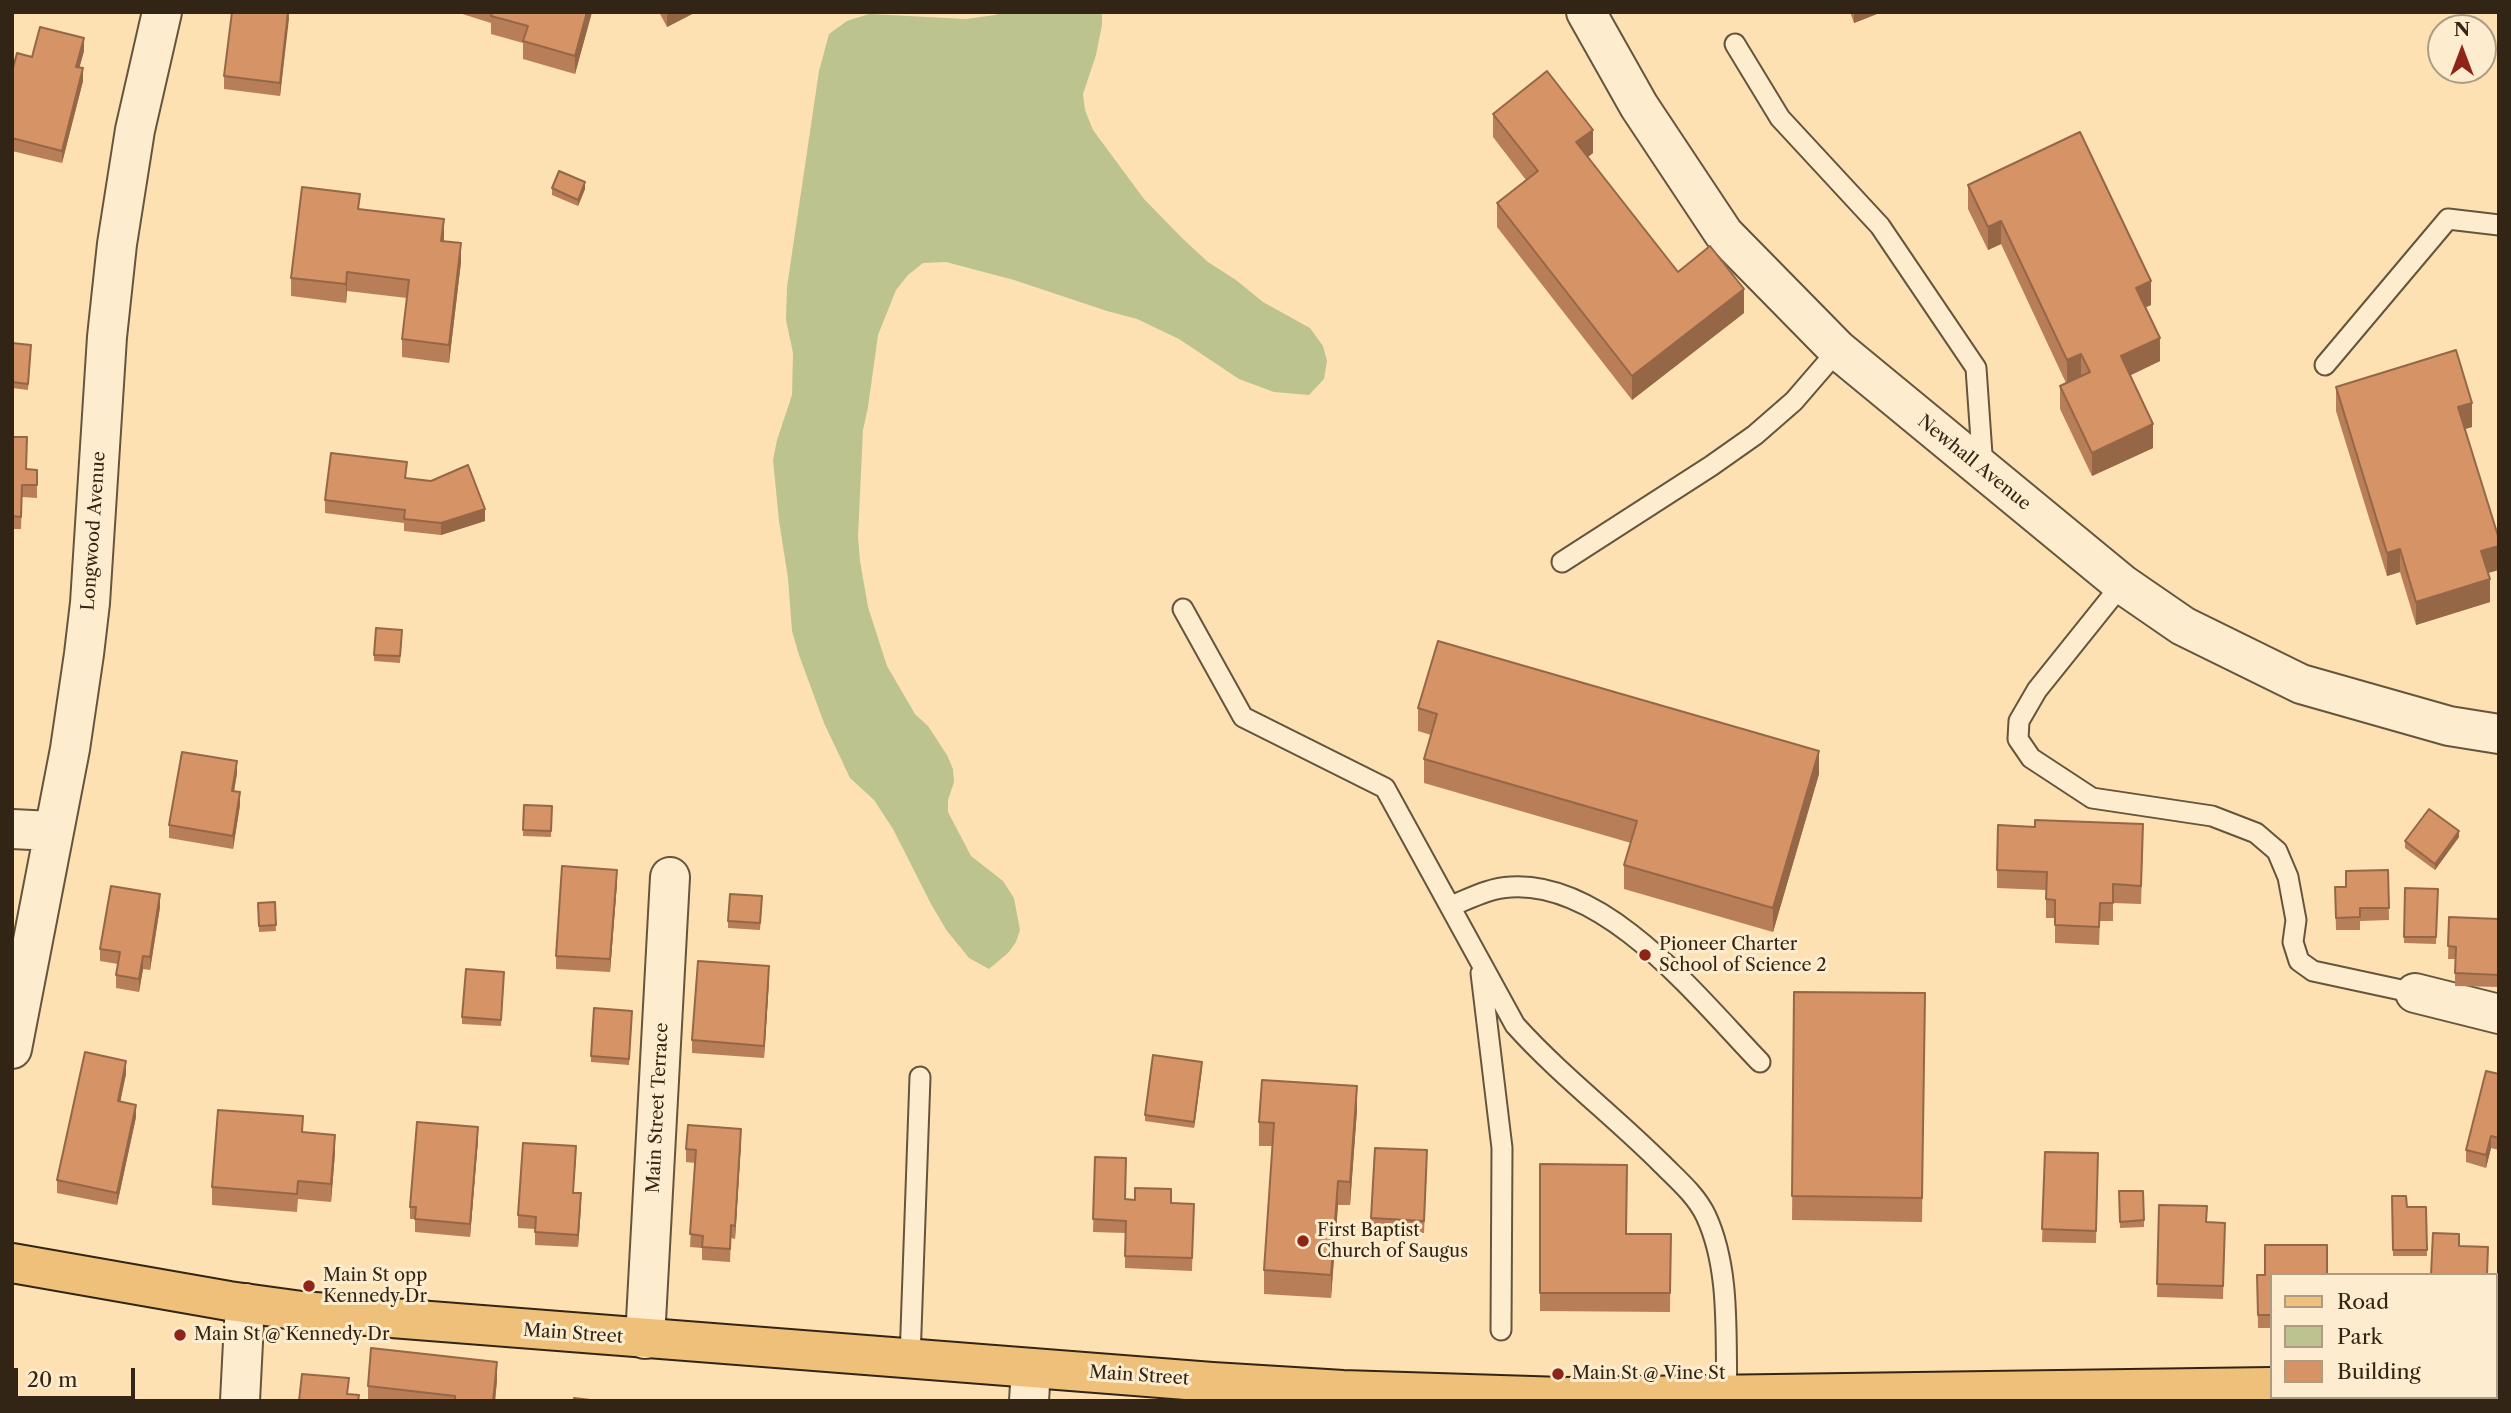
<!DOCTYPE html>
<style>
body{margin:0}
#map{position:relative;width:2511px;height:1413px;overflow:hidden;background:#fde1b3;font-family:"Libre Caslon Text",serif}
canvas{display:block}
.frame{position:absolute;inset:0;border:14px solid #332515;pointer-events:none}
.legend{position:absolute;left:2270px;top:1273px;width:228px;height:126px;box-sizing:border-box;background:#feecce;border:2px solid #ad9c84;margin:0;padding:9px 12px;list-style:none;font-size:21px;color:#332515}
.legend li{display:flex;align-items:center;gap:14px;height:35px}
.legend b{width:35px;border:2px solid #ad9c84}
.north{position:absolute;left:2427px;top:14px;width:70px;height:70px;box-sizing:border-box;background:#feecce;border:2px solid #ad9c84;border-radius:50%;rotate:0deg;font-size:19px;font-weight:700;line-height:28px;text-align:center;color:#332515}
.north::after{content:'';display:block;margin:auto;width:24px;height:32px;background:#8f2418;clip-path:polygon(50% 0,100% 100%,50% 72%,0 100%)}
.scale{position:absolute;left:14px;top:1368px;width:121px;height:32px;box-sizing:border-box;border:4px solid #332515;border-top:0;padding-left:9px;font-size:21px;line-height:24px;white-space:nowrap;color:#332515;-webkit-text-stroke:5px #feecce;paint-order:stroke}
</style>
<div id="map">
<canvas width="2511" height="1413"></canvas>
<div class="frame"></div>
<ul class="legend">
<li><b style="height:9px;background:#eec07a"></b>Road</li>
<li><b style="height:19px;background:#bcc38f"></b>Park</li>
<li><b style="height:19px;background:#d59366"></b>Building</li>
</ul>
<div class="north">N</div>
<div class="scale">20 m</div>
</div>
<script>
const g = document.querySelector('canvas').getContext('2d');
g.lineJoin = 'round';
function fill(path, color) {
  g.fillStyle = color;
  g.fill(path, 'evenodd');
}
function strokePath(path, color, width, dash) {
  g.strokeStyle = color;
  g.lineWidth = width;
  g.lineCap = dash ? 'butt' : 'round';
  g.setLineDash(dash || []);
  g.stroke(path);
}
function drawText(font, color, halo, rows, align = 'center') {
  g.font = font + ' "Libre Caslon Text",serif';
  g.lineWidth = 6;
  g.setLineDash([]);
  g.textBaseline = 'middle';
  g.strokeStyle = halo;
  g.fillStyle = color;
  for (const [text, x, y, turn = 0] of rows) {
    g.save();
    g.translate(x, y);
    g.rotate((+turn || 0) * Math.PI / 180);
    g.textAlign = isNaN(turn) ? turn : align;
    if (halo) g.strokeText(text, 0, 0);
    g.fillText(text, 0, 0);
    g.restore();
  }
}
fill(new Path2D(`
 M1001,12H1102V25L1096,55L1083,94L1085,110L1093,130L1144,199L1182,238L1208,262L1236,280L1263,302L1310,328L1323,346L1327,361L1324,379L1309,395L1274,392L1239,379L1179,339L1137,319L1107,311L1014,280L946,262L923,263L908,275L896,290L878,335L868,407L863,430L858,537L860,561L868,607L887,666L915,714L928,726L947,755L953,769L954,782L948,800V812L971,856L1003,881L1014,898L1020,930L1016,942L1008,953L989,969L969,958L947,931L931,904L893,829L874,800L850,778L824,723L799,655L792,631L788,578L779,521L773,460L777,440L792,395L793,353L786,320L787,287L819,71L829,34L847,21L869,14L966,19L995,15Z`), '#bcc38f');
const lane = new Path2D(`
 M1735,44L1780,118L1880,226L1976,368L1983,469
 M2325,365L2448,219L2499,225
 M1562,562L1711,466L1755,435L1794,401L1838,350
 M2122,584L2037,690L2019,721L2018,739L2031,758L2092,798L2212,816L2256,833L2277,851L2288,877L2296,920L2293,942L2299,961L2313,971L2415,993
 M1183,609L1243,717L1385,788L1515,1025C1560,1075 1614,1116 1662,1164C1678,1180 1696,1195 1706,1216C1731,1270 1725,1337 1727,1395
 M1451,906C1471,898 1489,888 1511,887C1607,881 1699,999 1760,1062
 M1481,973L1502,1148L1501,1330
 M910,1359L920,1077`);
const street = new Path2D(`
 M1586,12L1639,106L1724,234L1838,350L2122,584L2183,626L2301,684L2449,726L2499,734
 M12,829L52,831
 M2415,993L2499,1014
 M12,1049L70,749L84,654L90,603L107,337L117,244L135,130L162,12
 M645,1339L670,877
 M240,1401L245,1303
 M1029,1401L1031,1368`);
const primary = new Path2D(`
 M12,1263L229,1301L302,1311L1212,1382L1343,1390L1563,1397L2271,1387
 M2495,1382H2499`);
strokePath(lane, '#66543c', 23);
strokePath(street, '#66543c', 42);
strokePath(primary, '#332515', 42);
strokePath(lane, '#feecce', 19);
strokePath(street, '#feecce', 38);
strokePath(primary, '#eec07a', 38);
fill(new Path2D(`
 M289,12L280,96L224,89V76Z
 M456,12H592L575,74L523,59V43L491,34V23Z
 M659,12H696L667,27Z
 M1850,12H1882L1854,23Z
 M84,51L79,68L83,81L62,163L12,151V72L32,57Z
 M1493,114L1593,153L1588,157L1678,272L1744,313L1632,400L1497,227V203L1526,180L1493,137Z
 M1968,185L2151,305L2145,307L2160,361L2130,375L2153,448L2092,476L2060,409V386L2066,383L2001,244L1988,250L1968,209Z
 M552,188L585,189L578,206L552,195Z
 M360,209L444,237V241L461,262L449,363L402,357V339L407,298L347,291L346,303L291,296V278Z
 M12,343L31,351L28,390L12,388Z
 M2336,387L2472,427L2465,429L2488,573L2490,602L2416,625L2400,572L2387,576L2336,411Z
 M12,437L27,469L37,470V498L22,497L21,529H12Z
 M406,478L485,521L441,535L404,531V523L325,513V500Z
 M402,636L400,663L374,661V655Z
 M1418,708L1819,774L1773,932L1624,889V865L1631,843L1424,783V759L1431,735L1418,731Z
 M237,773L234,791L240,805L233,849L169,838V825Z
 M524,805L552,806L551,837L523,836Z
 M2459,837L2435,870L2405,848V841Z
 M2143,843L2141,904L2113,903V921H2100L2099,945L2055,943V918H2046V890L1997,888V870Z
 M2388,870L2389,920L2360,921V930H2336L2335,887H2346Z
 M617,883L610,972L556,969V956Z
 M2405,888L2438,889L2436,944L2404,943Z
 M275,902L276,931L259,932L258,903Z
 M762,903L760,930L728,928V921Z
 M160,907L150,970L143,969L139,992L116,988V975L118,964L100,961V949Z
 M2449,917L2499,919V987L2455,986V959H2448Z
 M504,972L501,1026L462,1024V1017Z
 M769,979L764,1058L692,1053V1040Z
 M1794,992L1925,993L1922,1222L1792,1220Z
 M632,1018L629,1065L591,1062V1056Z
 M1202,1068L1194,1128L1145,1121V1115Z
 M126,1074L120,1101L136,1117L117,1205L57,1193V1180Z
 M2499,1074V1150L2491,1148L2486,1168L2466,1162V1150Z
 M1357,1110L1350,1205H1338L1331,1298L1264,1294V1270L1273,1146H1259V1122Z
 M303,1132L335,1153L331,1202L298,1199L297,1212L212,1205V1187Z
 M478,1140L470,1237L415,1232V1219H410V1207Z
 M741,1142L735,1239L731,1238L730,1262L702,1260V1248L690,1247L695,1163L686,1162V1149Z
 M2045,1152L2098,1153L2096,1243L2042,1242Z
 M1095,1157L1125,1199L1194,1204L1192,1271L1125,1268V1233L1093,1232Z
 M576,1159L573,1193L581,1206L578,1247L535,1245V1229L518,1228V1215Z
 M1427,1163L1424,1233L1371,1231V1218Z
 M1540,1164L1626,1234H1671L1670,1312L1540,1311Z
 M2119,1191L2144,1220V1227L2120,1228Z
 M2392,1196L2407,1207H2426L2427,1256H2393Z
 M2159,1205L2207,1222L2225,1223L2223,1299L2157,1297Z
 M2257,1275H2271V1328H2258Z
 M497,1380L495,1401H368V1386Z`), '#b77e58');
fill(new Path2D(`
 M288,12L289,19L280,96V83Z
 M587,12H592L575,74V56Z
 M671,12H696L667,27V15Z
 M1854,12H1882L1854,23Z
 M84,38V51L76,80V67Z
 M83,68V81L62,163V151Z
 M1593,130V153L1576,166V142Z
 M585,182V189L578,206V200Z
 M444,219V237L441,259V241Z
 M2001,221V244L1988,250V227Z
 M461,243V262L449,363V345Z
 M347,272V291L346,303V284Z
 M2151,281V305L2136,312V288Z
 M1744,289V313L1632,400V376Z
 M2160,338V361L2121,380V356Z
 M2081,354V378L2067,384V360Z
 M2472,403V427L2458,431V407Z
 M2153,424V448L2092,476V453Z
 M485,509V521L441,535V523Z
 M2499,546V570L2481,575V551Z
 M2400,549V572L2387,576V553Z
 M2490,579V602L2416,625V602Z
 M1819,751V774L1773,932V908Z
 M237,761V773L232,804V791Z
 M240,792V805L233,849V836Z
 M2459,831V837L2435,870V864Z
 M617,870V883L610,972V959Z
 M160,894V907L150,970V957Z
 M143,956V969L139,992V979Z
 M769,966V979L764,1058V1046Z
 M126,1061V1074L118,1113V1101Z
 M1202,1062V1068L1194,1128V1122Z
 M1357,1086V1110L1350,1205V1182Z
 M136,1105V1117L117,1205V1193Z
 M478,1127V1140L470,1237V1224Z
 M741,1129V1142L735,1239V1226Z
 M335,1135V1153L331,1202V1184Z
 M2491,1136V1148L2486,1168V1155Z
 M1338,1181V1205L1331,1298V1275Z
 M581,1193V1206L578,1247V1235Z
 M497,1362V1380L495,1401H493Z`), '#956747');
const building = new Path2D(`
 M232,12H288L280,83L224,76Z
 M492,12H587L575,56L523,41L528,26L491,16Z
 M40,27L84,38L76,67L83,68L62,151L12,138V72L17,53L32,57Z
 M1547,71L1593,130L1576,142L1678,272L1710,246L1744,289L1632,376L1497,203L1538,171L1493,114Z
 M2080,132L2151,281L2136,288L2160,338L2121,356L2153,424L2092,453L2060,386L2090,372L2081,354L2067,360L2001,221L1988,227L1968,185Z
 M559,171L585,182L578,200L552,188Z
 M302,187L360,194L358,209L444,219L441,241L461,243L449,345L402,339L409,280L347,272L346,284L291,278Z
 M12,343L31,345L28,384L12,382Z
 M2456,350L2472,403L2458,407L2499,539V546L2481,551L2490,579L2416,602L2400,549L2387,553L2336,387Z
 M12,437H27L26,469L37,470V485H22L21,517L12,516Z
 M331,453L407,462L405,478L431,481L468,465L485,509L441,523L404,519L405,510L325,500Z
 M376,628L402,630L400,656L374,655Z
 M1438,641L1819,751L1773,908L1624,865L1637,821L1424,759L1437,714L1418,708Z
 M182,752L237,761L232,791L240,792L233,836L169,825Z
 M524,805L552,806L551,831L523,830Z
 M2429,809L2459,831L2435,864L2405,841Z
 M2035,820L2143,824L2141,886L2113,884V903H2100L2099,927L2055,925V900L2046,899L2047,872L1997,870L1998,825L2035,827Z
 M562,866L617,870L610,959L556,956Z
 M2388,870L2389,908H2360V917L2336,918L2335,887H2346V871Z
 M111,886L160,894L150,957L143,956L139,979L116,975L120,952L100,949Z
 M2405,888L2438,889L2436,937H2404Z
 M730,894L762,896L760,923L728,921Z
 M275,902L276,925L259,926L258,903Z
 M2449,917L2499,919V975L2455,973L2456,947L2448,946Z
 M698,961L769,966L764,1046L692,1040Z
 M466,969L504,972L501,1020L462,1017Z
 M1794,992L1925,993L1922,1198L1792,1196Z
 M594,1008L632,1011L629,1059L591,1056Z
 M85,1052L126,1061L118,1101L136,1105L117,1193L57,1180Z
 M1153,1055L1202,1062L1194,1122L1145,1115Z
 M2486,1071L2499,1074V1138L2491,1136L2486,1155L2466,1150Z
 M1262,1080L1357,1086L1350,1182L1338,1181L1331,1275L1264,1270L1274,1123L1259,1122Z
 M218,1110L303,1116L302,1132L335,1135L331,1184L298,1181L297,1194L212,1187Z
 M417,1122L478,1127L470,1224L415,1219L416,1207H410Z
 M688,1125L741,1129L735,1226L731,1225L730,1249L702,1247L703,1236L690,1234L696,1150L686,1149Z
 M523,1143L576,1146L573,1193H581L578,1235L535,1232L536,1217L518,1215Z
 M1375,1148L1427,1150L1424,1221L1371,1218Z
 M2045,1152L2098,1153L2096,1231L2042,1229Z
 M1095,1157L1126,1158L1125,1199L1135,1200V1188L1171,1189V1203L1194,1204L1192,1258L1125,1256L1126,1221L1093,1219Z
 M1540,1164L1627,1165L1626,1234H1671L1670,1293H1540Z
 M2119,1191H2143L2144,1220L2120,1222Z
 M2392,1196H2406L2407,1207H2426L2427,1250H2393Z
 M2159,1205L2207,1206L2206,1222L2225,1223L2223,1286L2157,1284Z
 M2433,1233L2459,1234V1246L2488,1247L2487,1275H2431Z
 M2265,1245H2327V1274H2344V1275H2271V1315H2258L2257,1275H2265Z
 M371,1348L497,1362L493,1401H455V1396L368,1386Z
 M302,1374L349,1378L347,1394L359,1395L358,1401H299Z
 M574,1398L599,1401H573Z`);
fill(building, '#d59366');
strokePath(building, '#956747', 2);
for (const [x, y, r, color] of [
 [1645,955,7,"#8f2418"],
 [1303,1241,7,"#8f2418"],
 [309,1286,7,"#8f2418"],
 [180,1335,7,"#8f2418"],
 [1558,1374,7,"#8f2418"]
]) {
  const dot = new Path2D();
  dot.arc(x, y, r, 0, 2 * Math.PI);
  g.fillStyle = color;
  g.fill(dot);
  strokePath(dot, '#feecce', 2.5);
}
drawText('18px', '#332515', '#feecce', [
 ["Newhall Avenue",1974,463,39],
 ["Longwood Avenue",94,531,-86],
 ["Main Street Terrace",658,1108,-87],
 ["Main Street",573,1334,4],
 ["Main Street",1139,1376,4]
]);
drawText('18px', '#332515', '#feecce', [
 ["Pioneer Charter",1659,945],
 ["School of Science 2",1659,966],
 ["First Baptist",1317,1231],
 ["Church of Saugus",1317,1252],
 ["Main St opp",323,1276],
 ["Kennedy Dr",323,1297],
 ["Main St @ Kennedy Dr",194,1335],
 ["Main St @ Vine St",1572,1374]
], 'left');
</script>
